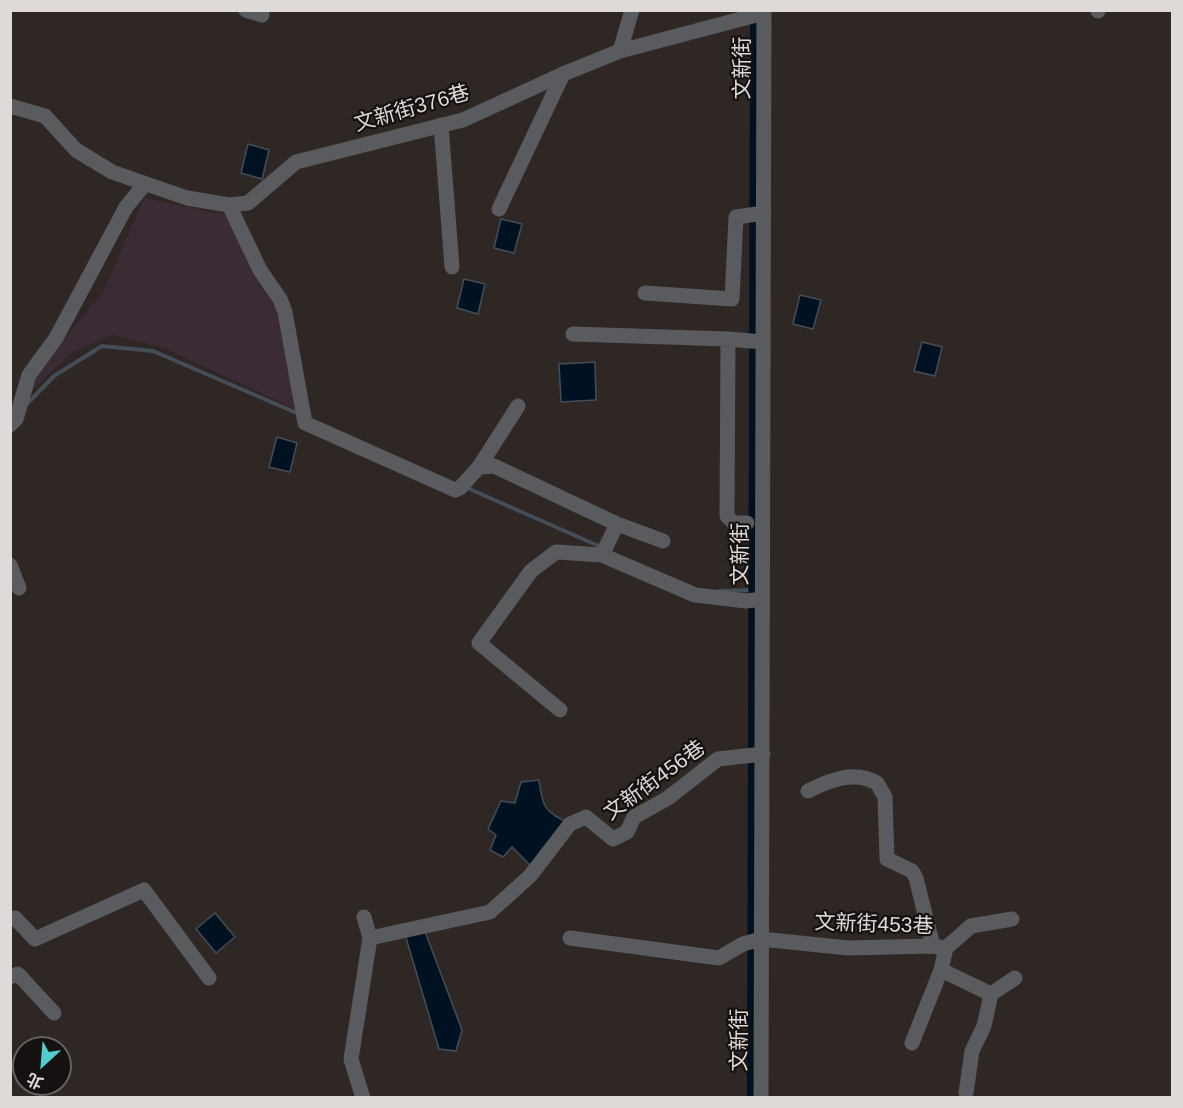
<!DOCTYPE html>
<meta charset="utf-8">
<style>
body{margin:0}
#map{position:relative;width:1183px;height:1108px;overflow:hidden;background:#2f2724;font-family:Arial,"Noto Sans TC",sans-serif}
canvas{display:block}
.frame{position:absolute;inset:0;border:12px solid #dfdad8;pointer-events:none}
.north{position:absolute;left:12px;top:1036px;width:60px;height:60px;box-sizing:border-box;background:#141110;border:2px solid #656160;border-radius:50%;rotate:206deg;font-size:16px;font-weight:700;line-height:24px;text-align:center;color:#dfdad8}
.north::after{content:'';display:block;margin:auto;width:21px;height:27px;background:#52cdcd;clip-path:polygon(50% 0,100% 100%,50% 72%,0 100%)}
</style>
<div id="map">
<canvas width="1183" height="1108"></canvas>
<div class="frame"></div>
<div class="north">北</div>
</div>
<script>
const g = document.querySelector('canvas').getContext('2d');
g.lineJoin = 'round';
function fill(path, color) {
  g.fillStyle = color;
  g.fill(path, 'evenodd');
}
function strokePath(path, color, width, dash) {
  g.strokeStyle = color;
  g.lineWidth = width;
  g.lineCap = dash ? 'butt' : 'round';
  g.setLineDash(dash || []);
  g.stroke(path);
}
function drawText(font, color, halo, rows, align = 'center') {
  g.font = font + ' Arial,"Noto Sans TC",sans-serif';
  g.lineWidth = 4.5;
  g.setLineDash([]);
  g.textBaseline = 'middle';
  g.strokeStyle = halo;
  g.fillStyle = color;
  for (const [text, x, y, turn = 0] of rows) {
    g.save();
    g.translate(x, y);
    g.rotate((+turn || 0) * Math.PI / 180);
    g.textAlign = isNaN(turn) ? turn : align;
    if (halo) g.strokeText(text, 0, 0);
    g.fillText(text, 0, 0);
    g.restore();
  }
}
fill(new Path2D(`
 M144,198L231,216L284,311L295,409L164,348L112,335L71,353L33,390L40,366L103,293Z`), '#3b2b35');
const water = new Path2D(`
 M248,144L269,150L262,179L241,173Z
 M501,219L522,224L514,253L494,248Z
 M464,279L485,284L478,314L457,308Z
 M800,295L821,300L813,329L793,324Z
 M922,342L942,347L935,376L914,371Z
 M595,362L596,400L561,402L559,364Z
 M277,437L297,443L290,472L269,467Z
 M539,780C542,808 545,811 570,824L535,870L512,847L503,857L490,850L496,835L488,829L501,801L515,803L521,782Z
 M215,913L235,937L216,953L196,929Z
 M423,926L462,1030L456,1051L439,1049L404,931Z`);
fill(water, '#001221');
strokePath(water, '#434e58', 1.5);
strokePath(new Path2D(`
 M26,405L54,376L102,346L153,351L299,414
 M465,487L601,547
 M719,591L754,590`), '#434e58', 4);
strokePath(new Path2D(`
 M753,1098L756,10`), '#001221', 12);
strokePath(new Path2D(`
 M246,10L262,15
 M1098,10V11
 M620,51L632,10
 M10,106L45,116L76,150L112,172L187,198L229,205L248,203L296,162L463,120L563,74L620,51L764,13
 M441,125L452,267
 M229,205L260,270L280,299L285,312L305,423L455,490L460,488L479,467L494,466L617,524L663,541
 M499,209L563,74
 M645,293L732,299L736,217L764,213
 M573,334L728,339L727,516L734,523H747
 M728,339L763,342
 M10,425L16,419L29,375L56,338L126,207L144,185
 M479,467L518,406
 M602,555L617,524
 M10,565L19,588
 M560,710L479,643L531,571L556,552L602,555L695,595L746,601L762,599
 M808,791C830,780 854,770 877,783L885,797L887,859L912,871L916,878L933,946
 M10,918H15L35,939L144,890L209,978
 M370,938L490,912L530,876L570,824L586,817L613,839L627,832L634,817L668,798L718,759L763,754
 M570,938L719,958L743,944L761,939L848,948L933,946L946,948L971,926L1012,919
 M941,970L991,994L984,1026L972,1051L966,1093
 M10,977L18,974L54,1013
 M991,994L1015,978
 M912,1043L941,970L946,948
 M363,1098L351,1059L370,938L364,917
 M761,1098L764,10`), '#595b5e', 15);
drawText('21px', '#dfdad8', '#141110', [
 ["文新街",743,68,-90],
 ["文新街376巷",412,109,-16],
 ["文新街",741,554,-90],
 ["文新街456巷",655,781,-36],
 ["文新街453巷",874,925,2],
 ["文新街",740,1040,-90]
]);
</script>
